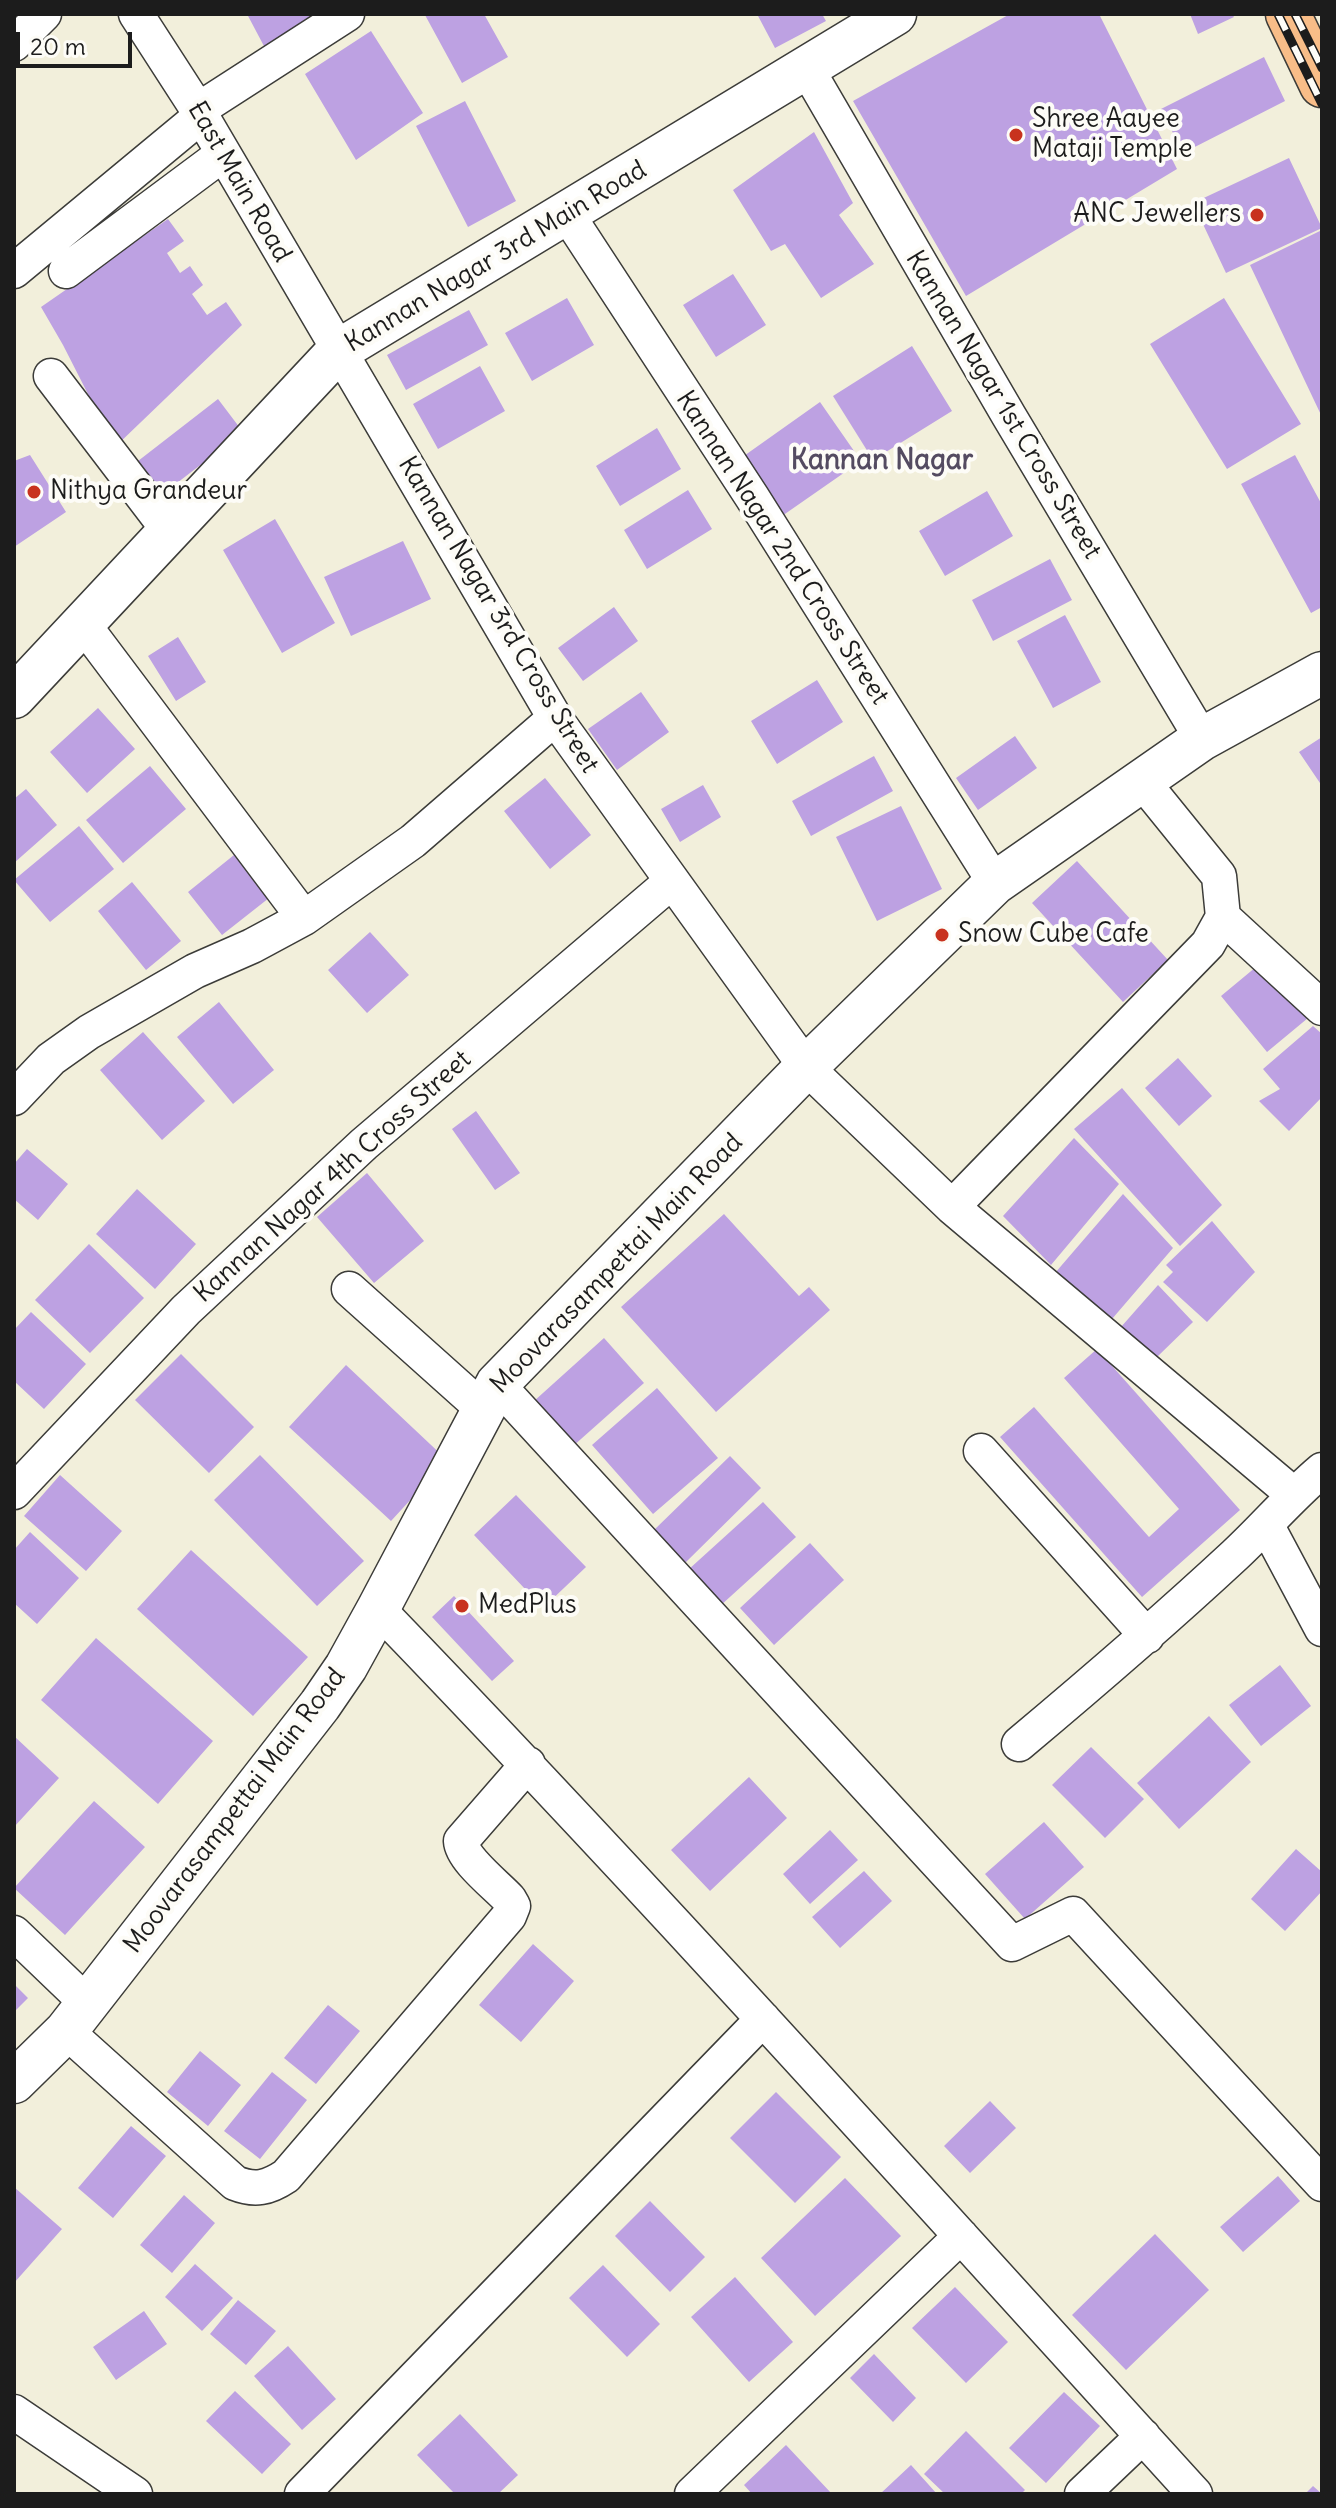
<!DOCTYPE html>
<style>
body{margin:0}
#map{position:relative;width:1336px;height:2508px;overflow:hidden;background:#f2efdb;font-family:Delius,sans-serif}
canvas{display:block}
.frame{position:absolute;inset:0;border:16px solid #1c1c1c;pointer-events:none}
.scale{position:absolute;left:16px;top:32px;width:116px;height:36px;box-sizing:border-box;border:4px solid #1c1c1c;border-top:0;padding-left:10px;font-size:24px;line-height:28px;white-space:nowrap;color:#1c1c1c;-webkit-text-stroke:6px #fdfcf7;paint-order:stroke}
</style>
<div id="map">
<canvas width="1336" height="2508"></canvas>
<div class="frame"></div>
<div class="scale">20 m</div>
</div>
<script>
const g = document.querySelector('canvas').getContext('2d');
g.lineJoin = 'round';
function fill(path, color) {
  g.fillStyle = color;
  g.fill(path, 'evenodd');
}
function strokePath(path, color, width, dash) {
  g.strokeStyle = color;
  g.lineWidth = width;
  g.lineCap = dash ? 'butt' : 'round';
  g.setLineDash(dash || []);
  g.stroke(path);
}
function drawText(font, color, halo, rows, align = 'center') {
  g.font = font + ' Delius,sans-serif';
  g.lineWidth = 8;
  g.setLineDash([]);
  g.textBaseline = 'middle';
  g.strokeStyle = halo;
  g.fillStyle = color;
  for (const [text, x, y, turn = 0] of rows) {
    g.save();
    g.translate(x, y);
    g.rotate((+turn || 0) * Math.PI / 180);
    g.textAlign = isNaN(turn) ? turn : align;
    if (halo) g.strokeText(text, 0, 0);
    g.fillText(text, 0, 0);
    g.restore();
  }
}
fill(new Path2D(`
 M247,14H315L318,19L265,48Z
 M427,14H484L508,57L462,83L425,15Z
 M757,14H822L826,21L775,48Z
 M1010,14H1099L1177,169L966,296L853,101Z
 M1190,14H1232L1234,17L1198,34Z
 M371,31L423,113L356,160L305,74Z
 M1264,57L1285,101L1183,153L1161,109Z
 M465,101L516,201L468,227L416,126Z
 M814,132L853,203L839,215L874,264L821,298L785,244L771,251L733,190Z
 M1289,158L1322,228L1226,273L1193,203Z
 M168,219L184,241L167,253L180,273L190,266L203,285L192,294L207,315L226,302L242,325L115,447L63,345L41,307Z
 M1322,230V417L1250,265Z
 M733,274L766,325L716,357L683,305Z
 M567,298L594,345L532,381L505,333Z
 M1224,298L1301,424L1227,469L1150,344Z
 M469,310L488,345L406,390L387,355Z
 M912,346L952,411L873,460L833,396Z
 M480,366L505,411L438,449L413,404Z
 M218,399L243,432L155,500L129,468Z
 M820,402L861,461L782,516L741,458Z
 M657,428L681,469L620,506L596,466Z
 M30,455L66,512L14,547V461Z
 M1295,455L1322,505V607L1311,613L1241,484Z
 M688,490L712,529L647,569L624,530Z
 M987,491L1013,536L945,576L919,531Z
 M275,519L335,623L282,653L223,550Z
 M403,541L431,599L351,636L324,577Z
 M1050,559L1072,600L993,641L972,600Z
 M614,607L638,641L583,681L558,648Z
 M1065,615L1101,682L1053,708L1017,641Z
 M178,637L206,682L176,701L148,656Z
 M817,680L843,722L777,764L751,721Z
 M641,692L669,732L617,770L588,729Z
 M98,708L135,749L87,793L50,752Z
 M1015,736L1037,768L978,810L956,778Z
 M1322,737V786L1299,752Z
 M874,756L893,791L811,836L792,801Z
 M150,766L186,809L123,863L86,820Z
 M545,778L591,835L550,869L504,811Z
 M703,785L721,817L680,842L661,809Z
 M26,789L57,825L14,863V799Z
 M901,806L942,889L877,921L836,837Z
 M79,826L114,869L50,922L14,880Z
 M234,855L269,898L222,935L188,892Z
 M1077,861L1168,960L1123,1002L1032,903Z
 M132,882L181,941L146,970L98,911Z
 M370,932L409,975L367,1013L328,970Z
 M1262,962L1308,1018L1267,1052L1221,996Z
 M219,1002L274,1070L233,1104L177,1037Z
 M1313,1026L1322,1034V1097L1289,1131L1259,1101L1280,1089L1263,1069Z
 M143,1032L205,1101L162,1140L100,1070Z
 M1178,1058L1212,1096L1179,1126L1145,1088Z
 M1122,1088L1222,1205L1180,1246L1074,1129Z
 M476,1111L520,1173L495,1190L452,1129Z
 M1074,1138L1119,1184L1051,1265L1003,1216Z
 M27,1149L68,1184L38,1220L14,1199V1164Z
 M367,1173L424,1241L374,1283L317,1217Z
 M137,1189L196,1244L155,1289L96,1234Z
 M1123,1194L1173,1248L1112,1319L1055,1273Z
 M724,1214L799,1296L809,1287L830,1310L716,1412L621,1307Z
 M1212,1221L1255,1272L1207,1322L1163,1282L1173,1272L1166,1265Z
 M89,1244L144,1298L90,1353L35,1300Z
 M1158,1285L1193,1322L1157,1357L1121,1327Z
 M31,1312L86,1364L44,1409L14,1381V1330Z
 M604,1338L644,1383L563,1455L523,1411Z
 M1097,1349L1240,1510L1142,1597L1000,1437L1034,1407L1149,1537L1179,1509L1064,1378Z
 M181,1354L254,1427L209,1473L135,1400Z
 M346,1365L447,1460L391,1521L289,1427Z
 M657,1388L718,1458L653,1514L592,1445Z
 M260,1455L364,1561L317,1606L214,1500Z
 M730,1456L761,1488L685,1563L653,1531Z
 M60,1475L122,1531L86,1571L24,1516Z
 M516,1495L586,1567L543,1608L474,1535Z
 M763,1502L796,1537L720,1606L688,1570Z
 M30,1532L79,1578L37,1624L14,1603V1550Z
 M810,1543L844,1580L774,1645L740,1608Z
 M191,1550L308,1657L253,1716L137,1609Z
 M454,1596L514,1661L492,1681L432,1617Z
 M96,1638L213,1741L158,1804L41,1700Z
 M1280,1665L1311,1706L1261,1746L1229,1705Z
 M1209,1716L1251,1762L1179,1829L1137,1783Z
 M14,1736L59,1778L14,1827Z
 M1091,1747L1144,1799L1105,1838L1052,1785Z
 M749,1777L787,1818L710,1891L671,1850Z
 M94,1801L145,1847L65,1935L14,1888Z
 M1044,1822L1084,1867L1025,1919L985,1874Z
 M830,1830L858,1860L810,1904L783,1874Z
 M1296,1849L1322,1872V1891L1285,1931L1251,1899Z
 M864,1871L892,1901L840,1948L812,1917Z
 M533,1944L574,1981L521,2042L479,2005Z
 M14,1984L28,1998L14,2012Z
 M328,2005L360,2031L316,2084L284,2058Z
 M200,2051L241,2085L208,2126L167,2092Z
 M272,2072L307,2100L260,2159L224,2131Z
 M776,2092L841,2157L795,2203L730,2138Z
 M990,2101L1016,2128L970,2173L944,2146Z
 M131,2126L166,2156L113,2218L78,2188Z
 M1278,2176L1300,2201L1243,2252L1220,2227Z
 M845,2178L901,2236L815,2316L761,2258Z
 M14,2187L62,2229L14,2283Z
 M184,2195L215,2223L172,2273L140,2245Z
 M650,2201L705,2257L670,2292L615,2236Z
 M1155,2234L1209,2290L1126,2370L1072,2315Z
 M195,2264L233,2298L202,2331L165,2297Z
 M603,2265L660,2324L627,2357L569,2298Z
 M735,2277L793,2342L749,2382L691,2317Z
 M955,2287L1008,2342L966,2383L912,2328Z
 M238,2300L276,2331L246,2365L210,2334Z
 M144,2311L167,2344L116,2380L93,2347Z
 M288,2346L336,2399L302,2430L254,2376Z
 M874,2354L916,2398L893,2422L850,2378Z
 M235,2391L291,2444L262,2474L206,2421Z
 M1064,2392L1100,2426L1046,2483L1009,2448Z
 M460,2414L518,2475L498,2494H455L417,2455Z
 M966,2431L1025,2490L1021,2494H945L924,2474Z
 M786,2445L832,2494H752L744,2485Z
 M911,2465L937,2494H880Z
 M1313,2486L1322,2494H1305Z`), '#bda1e2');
const minor = new Path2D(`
 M136,14L198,110L555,718L806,1067L952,1207L1293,1494
 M14,44L44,14
 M807,69L1009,416L1202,739
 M198,110L347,14
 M567,214L752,497L995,883
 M14,271L201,116
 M66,271L223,154
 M51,376L170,532
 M83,624L304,918
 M1223,917L1322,1008
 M14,1098L51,1059L89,1032L195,971L252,946L304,918L413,841L555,718
 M952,1207L1208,944L1223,917L1219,876L1142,781
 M349,1289L483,1409
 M497,1384L1012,1944L1073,1914L1322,2184
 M981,1451L1147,1636
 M14,1492L186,1310L364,1144L671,882
 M1267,1526L1322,1629
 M378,1609C657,1898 925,2197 1195,2494
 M1019,1744C1093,1682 1165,1620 1235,1555C1265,1527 1291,1496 1322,1470
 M14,1933L88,2004
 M66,2031L235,2183C255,2191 268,2188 286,2176L509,1916L513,1906L509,1899C496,1885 462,1859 461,1841L528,1764
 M14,2412L135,2494
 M302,2494L763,2019
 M692,2494L961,2236
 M1082,2494L1143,2436`);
const tertiary = new Path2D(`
 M14,697L338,351L895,14
 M14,2082L66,2031L320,1705L346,1667L378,1609L497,1384L806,1067L995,883L1202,739L1322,673`);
const primary = new Path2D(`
 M1288,14L1322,85`);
strokePath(minor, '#3c3c39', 37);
strokePath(tertiary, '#3c3c39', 45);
strokePath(primary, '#3c3c39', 47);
strokePath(minor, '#fff', 34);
strokePath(tertiary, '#fff', 42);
strokePath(primary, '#f8bd88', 44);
const rail = new Path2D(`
 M1278,14L1322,104
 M1295,14L1322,68`);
strokePath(rail, '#1c1c1c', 9);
strokePath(rail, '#fdfcf7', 6, [18]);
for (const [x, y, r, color] of [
 [1016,135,8,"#c8321e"],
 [1257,215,8,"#c8321e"],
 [34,492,8,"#c8321e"],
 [942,935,8,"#c8321e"],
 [462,1606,8,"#c8321e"]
]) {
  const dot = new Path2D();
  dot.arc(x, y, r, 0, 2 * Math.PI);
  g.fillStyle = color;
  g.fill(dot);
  strokePath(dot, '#fdfcf7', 3);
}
drawText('26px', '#1c1c1c', '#fdfcf7', [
 ["Shree Aayee",1032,120],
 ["Mataji Temple",1032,150],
 ["ANC Jewellers",1241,215,"right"],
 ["Nithya Grandeur",50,492],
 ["Snow Cube Cafe",958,935],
 ["MedPlus",478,1606]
], 'left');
drawText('26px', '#1c1c1c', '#fdfcf7', [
 ["East Main Road",239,182,60],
 ["Kannan Nagar 3rd Main Road",496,257,-31],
 ["Kannan Nagar 1st Cross Street",1003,405,59],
 ["Kannan Nagar 2nd Cross Street",782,548,57],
 ["Kannan Nagar 3rd Cross Street",498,615,59],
 ["Kannan Nagar 4th Cross Street",333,1177,-42],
 ["Moovarasampettai Main Road",617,1264,-46],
 ["Moovarasampettai Main Road",235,1811,-53]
]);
drawText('bold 28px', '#544b61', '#fdfcf7', [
 ["Kannan Nagar",882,461]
]);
</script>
